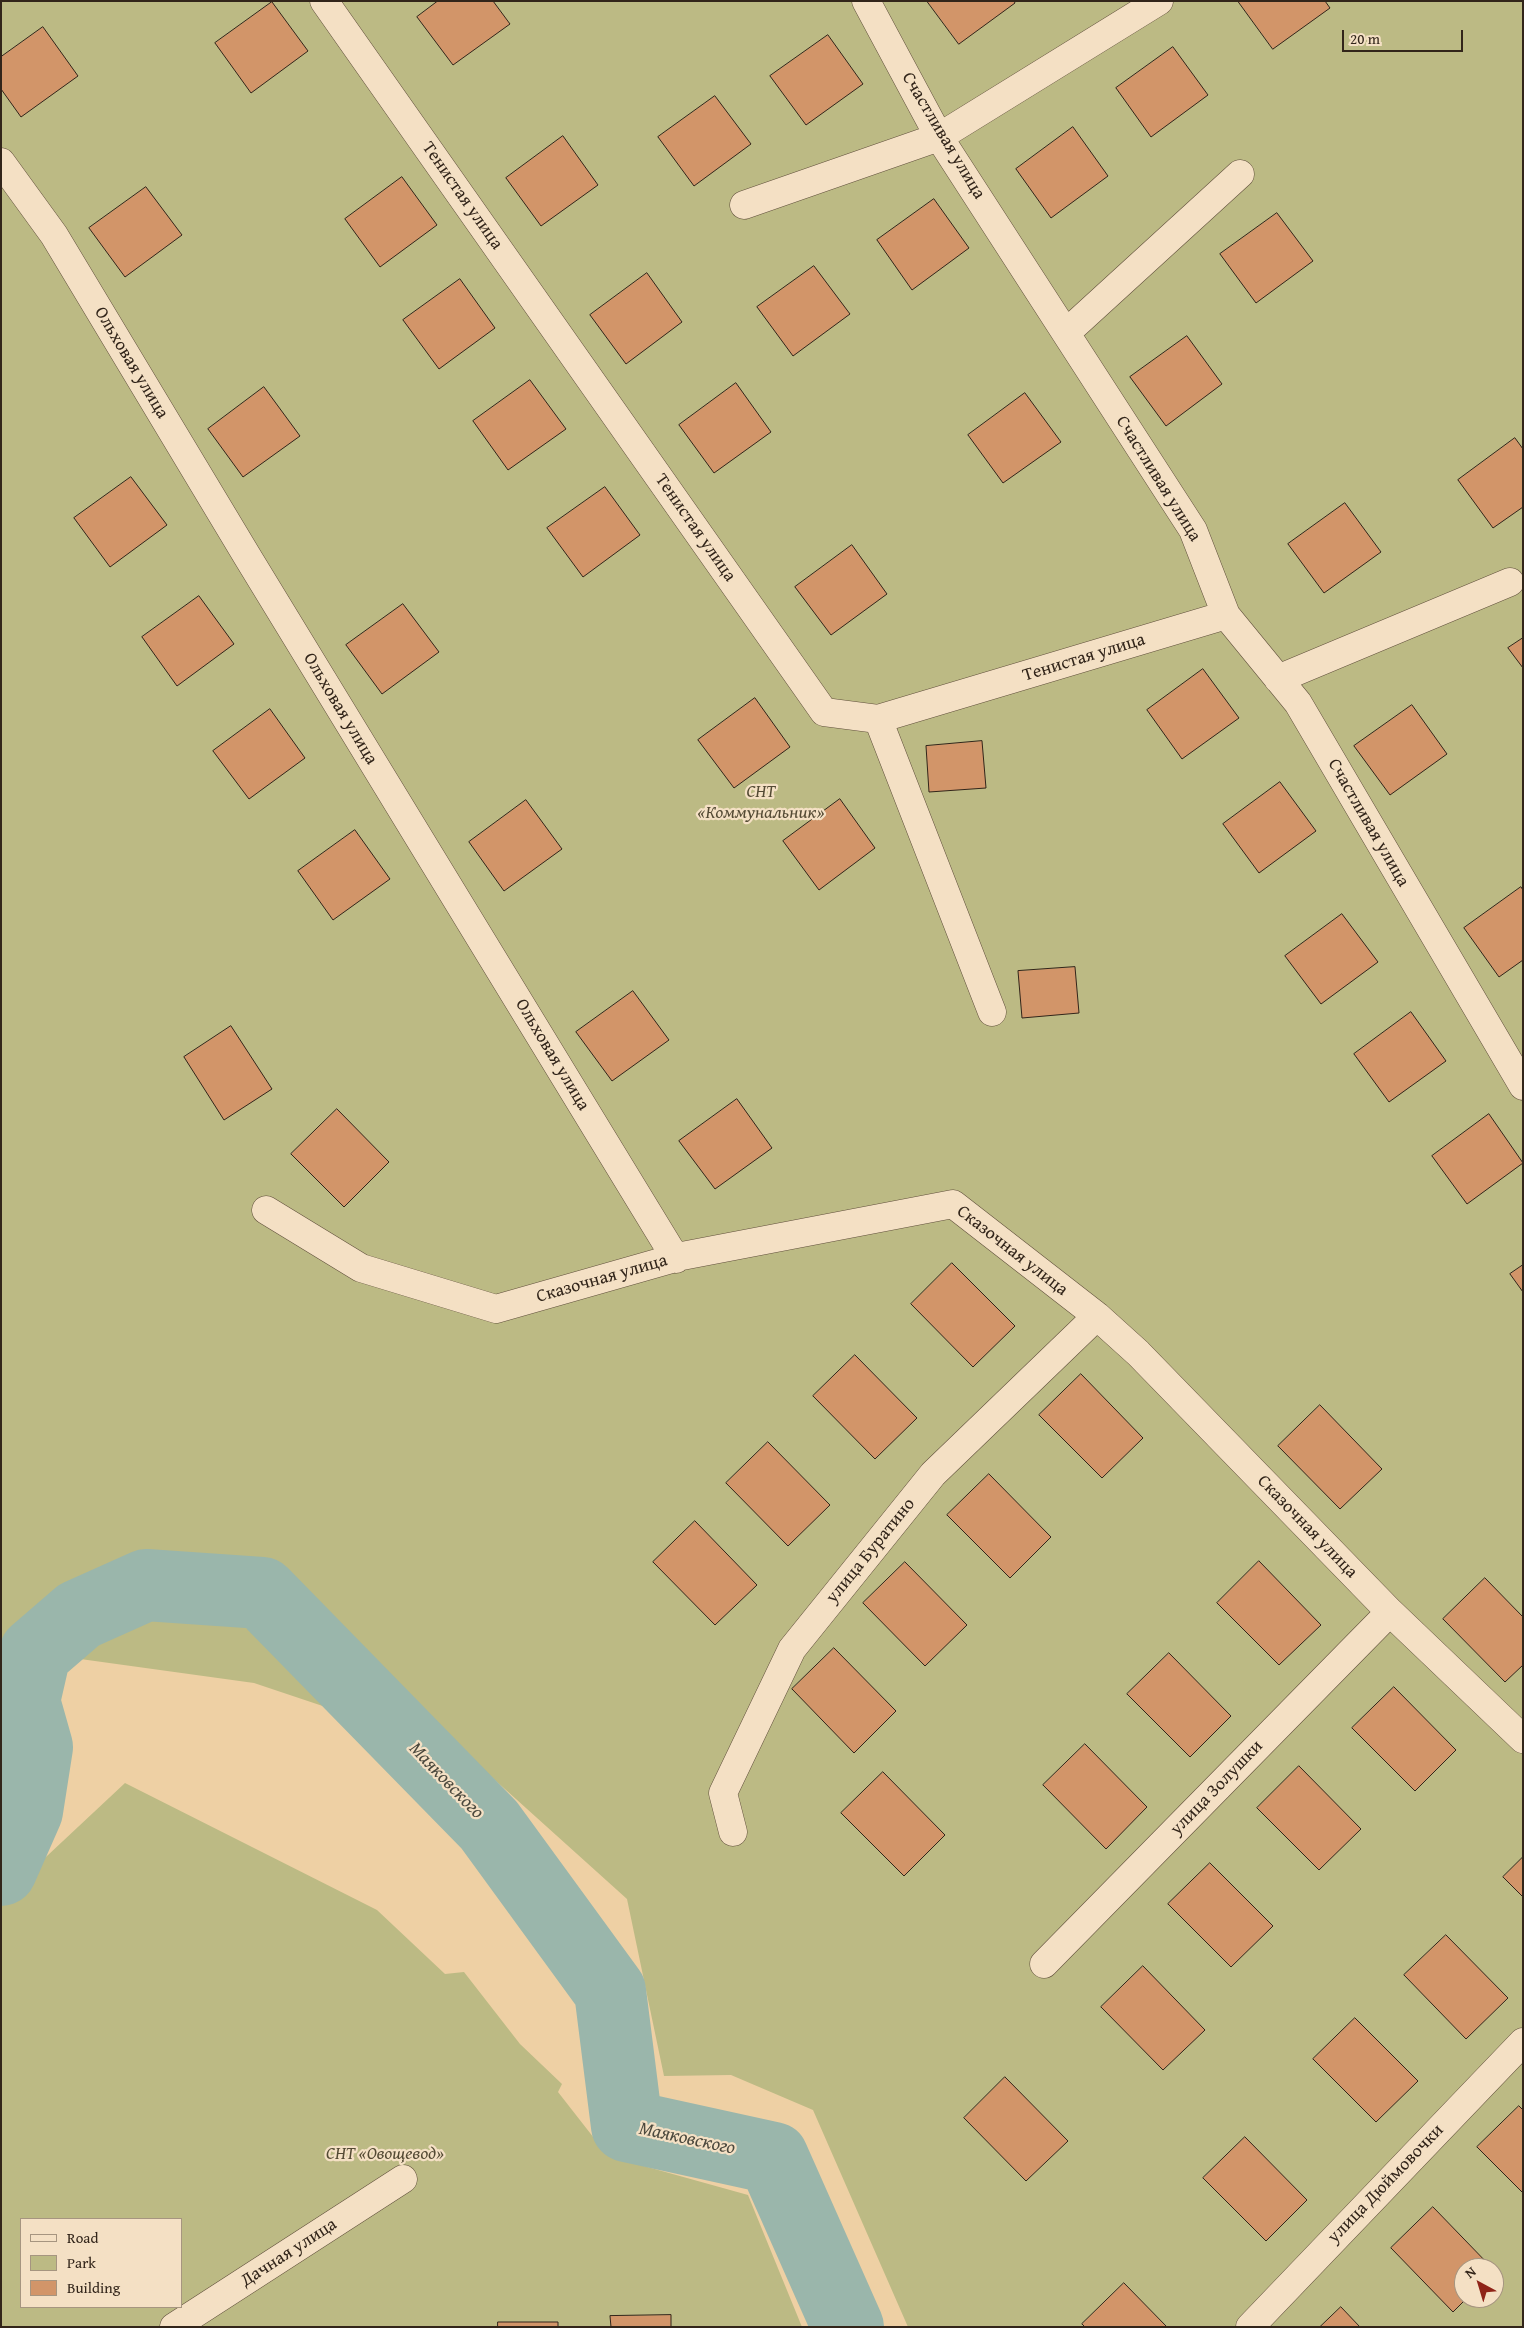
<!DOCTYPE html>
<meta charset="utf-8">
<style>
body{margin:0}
#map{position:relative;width:1524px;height:2328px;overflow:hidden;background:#eed0a4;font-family:"Gentium Book Plus",serif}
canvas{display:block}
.frame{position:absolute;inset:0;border:2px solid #32251a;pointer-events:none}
.legend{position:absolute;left:20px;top:2218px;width:162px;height:90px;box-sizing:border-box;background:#f4e0c4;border:1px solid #a69580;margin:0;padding:6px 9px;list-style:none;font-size:15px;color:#32251a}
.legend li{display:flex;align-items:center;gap:10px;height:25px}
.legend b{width:25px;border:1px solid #a69580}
.north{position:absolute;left:1454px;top:2258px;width:50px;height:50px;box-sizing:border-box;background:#f4e0c4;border:1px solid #a69580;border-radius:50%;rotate:321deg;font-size:14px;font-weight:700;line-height:20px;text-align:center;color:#32251a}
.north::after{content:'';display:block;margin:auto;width:18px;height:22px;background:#8f2418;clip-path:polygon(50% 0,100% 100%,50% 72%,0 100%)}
.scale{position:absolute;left:1342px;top:30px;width:121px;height:22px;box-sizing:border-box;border:2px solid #32251a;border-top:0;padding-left:6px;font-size:15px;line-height:18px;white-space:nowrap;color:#32251a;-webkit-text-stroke:4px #f4e0c4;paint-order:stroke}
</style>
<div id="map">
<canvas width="1524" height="2328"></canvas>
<div class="frame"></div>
<ul class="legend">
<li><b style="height:6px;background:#f4e0c4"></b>Road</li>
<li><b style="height:14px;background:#bcba84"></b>Park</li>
<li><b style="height:14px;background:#d29569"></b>Building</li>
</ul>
<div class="north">N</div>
<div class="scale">20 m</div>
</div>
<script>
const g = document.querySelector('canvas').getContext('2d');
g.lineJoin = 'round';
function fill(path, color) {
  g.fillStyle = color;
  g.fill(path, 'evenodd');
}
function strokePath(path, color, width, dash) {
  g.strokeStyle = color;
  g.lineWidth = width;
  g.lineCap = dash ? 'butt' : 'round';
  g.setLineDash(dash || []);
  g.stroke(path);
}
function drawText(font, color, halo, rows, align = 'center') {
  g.font = font + ' "Gentium Book Plus",serif';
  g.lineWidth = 4.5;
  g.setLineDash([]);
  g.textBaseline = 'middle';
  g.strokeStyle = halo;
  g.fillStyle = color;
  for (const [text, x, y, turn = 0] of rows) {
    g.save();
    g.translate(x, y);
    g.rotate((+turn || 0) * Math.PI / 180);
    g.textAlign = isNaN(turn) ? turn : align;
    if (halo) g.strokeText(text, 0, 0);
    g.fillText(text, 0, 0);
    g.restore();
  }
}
fill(new Path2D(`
 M1,1H1523V2327H908L813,2110L731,2075L664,2076L627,1899L466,1754L254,1683L8,1649L1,1654ZM1464,2268H1494V2298H1464Z
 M125,1783L377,1910L445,1974L464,1972L520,2044L562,2084L558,2092L608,2156L748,2195L802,2327H1V1899ZM21,2219H181V2307H21Z`), '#bcba84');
strokePath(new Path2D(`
 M1,1870L27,1811L37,1747L24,1701L35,1653L79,1615L146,1585L262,1593L489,1825L610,1991L627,2126L773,2158L848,2327`), '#9ab6ab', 72);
const building = new Path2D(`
 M438,1H493L510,24L453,65L417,17Z
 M927,1H1014L1015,3L959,44Z
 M1238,1H1325L1330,8L1273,49Z
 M272,2L308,51L251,93L215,43Z
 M43,27L78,76L21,117L1,89V57Z
 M828,35L863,84L806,125L770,76Z
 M1173,47L1208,95L1151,137L1116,88Z
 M715,96L751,144L694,186L658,137Z
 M1073,127L1108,176L1051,218L1016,169Z
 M563,136L598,185L541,226L506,178Z
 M402,177L437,225L380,267L345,219Z
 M146,187L182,235L125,277L89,228Z
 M934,199L969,248L912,290L877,240Z
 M1277,213L1313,261L1256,303L1220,254Z
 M814,266L850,314L793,356L757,307Z
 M647,273L682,322L626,364L590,315Z
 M460,279L495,328L439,369L403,320Z
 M1187,336L1222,384L1166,426L1130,377Z
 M530,380L566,429L508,470L473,421Z
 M736,383L771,432L714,473L679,425Z
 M264,387L300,436L243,477L208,429Z
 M1025,393L1061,442L1003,483L968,435Z
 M1515,438L1523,449V507L1493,528L1458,480Z
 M131,477L167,525L110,567L74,518Z
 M605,487L640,535L583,577L547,528Z
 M1345,503L1381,552L1324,593L1288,544Z
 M852,545L887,594L831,635L795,587Z
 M199,596L234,644L177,686L142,637Z
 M403,604L439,652L382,694L346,645Z
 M1523,638V668L1508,648Z
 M1203,669L1239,718L1182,759L1147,710Z
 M755,698L790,747L734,788L698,740Z
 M1412,705L1447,754L1390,795L1354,746Z
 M270,709L305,758L249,799L213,751Z
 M982,741L986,788L929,792L926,746Z
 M1280,782L1316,831L1259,873L1223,824Z
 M840,799L875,848L819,890L783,841Z
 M526,800L562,849L504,891L469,842Z
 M355,830L390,879L333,920L298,871Z
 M1521,887L1523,890V960L1499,977L1464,928Z
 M1342,914L1378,962L1321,1004L1285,956Z
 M1075,967L1079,1013L1022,1018L1018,971Z
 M633,991L669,1040L612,1081L576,1032Z
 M1411,1012L1446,1061L1389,1102L1354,1054Z
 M231,1026L272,1089L224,1120L184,1057Z
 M737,1099L772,1148L715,1189L679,1141Z
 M337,1109L389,1162L344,1207L291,1154Z
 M1489,1114L1523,1163L1467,1204L1432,1156Z
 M952,1263L1015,1326L973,1367L911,1304Z
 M1523,1265V1292L1510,1274Z
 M855,1355L917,1418L875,1459L813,1396Z
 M1081,1374L1143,1438L1102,1478L1039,1415Z
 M1320,1405L1382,1469L1340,1509L1278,1446Z
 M768,1442L830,1505L788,1546L726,1483Z
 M989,1474L1051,1537L1010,1578L947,1515Z
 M695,1521L757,1585L715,1625L653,1562Z
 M1259,1561L1321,1625L1279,1665L1217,1603Z
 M905,1562L967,1625L925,1666L863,1603Z
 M1485,1578L1523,1617V1665L1505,1682L1443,1619Z
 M834,1648L896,1711L854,1753L792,1689Z
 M1169,1653L1231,1716L1190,1757L1127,1694Z
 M1394,1687L1456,1750L1415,1791L1352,1728Z
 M1085,1744L1147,1807L1106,1849L1043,1785Z
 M1299,1766L1361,1829L1319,1870L1257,1808Z
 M883,1772L945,1835L904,1876L841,1813Z
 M1523,1857V1897L1503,1877Z
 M1210,1863L1273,1926L1231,1967L1168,1904Z
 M1446,1935L1508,1998L1466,2039L1404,1975Z
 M1143,1966L1205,2030L1163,2070L1101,2007Z
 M1355,2018L1418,2081L1376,2122L1313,2059Z
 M1005,2077L1068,2141L1026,2181L964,2118Z
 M1519,2106L1523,2110V2193L1477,2147Z
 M1245,2137L1307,2200L1266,2241L1203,2178Z
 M1433,2207L1492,2268H1464V2298H1467L1453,2312L1391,2248Z
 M1124,2283L1167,2327H1085L1082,2324Z
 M1341,2307L1360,2327H1320Z
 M671,2315V2327H611L610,2316Z
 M498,2322H558V2327H498Z`);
fill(building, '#d29569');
strokePath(building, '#32251a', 1);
const minor = new Path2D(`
 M324,1L824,712L878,719L1226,615
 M866,1L939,137L1193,530L1226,615L1298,703L1523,1086
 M1,162L54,235L247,556L676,1259
 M744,205L939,137L1159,1
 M1066,333L1240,174
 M1278,679L1510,582
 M878,719L992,1012
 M266,1210L361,1268L496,1309L682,1256L953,1204L1097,1316L1138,1353L1390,1612L1523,1739
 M733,1832L723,1793L792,1649L933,1474L1097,1316
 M1044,1964L1390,1612
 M174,2327L403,2179
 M1250,2327L1523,2042`);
strokePath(minor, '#61503c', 29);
strokePath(minor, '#f4e0c4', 28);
drawText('18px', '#32251a', '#f4e0c4', [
 ["Счастливая улица",943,136,59],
 ["Тенистая улица",462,196,55],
 ["Ольховая улица",131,363,59],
 ["Счастливая улица",1158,479,58],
 ["Тенистая улица",695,528,55],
 ["Тенистая улица",1084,658,-17],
 ["Ольховая улица",340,709,59],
 ["Счастливая улица",1368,823,60],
 ["Ольховая улица",552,1055,59],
 ["Сказочная улица",1012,1251,38],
 ["Сказочная улица",602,1279,-16],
 ["Сказочная улица",1307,1527,46],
 ["улица Буратино",871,1551,-51],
 ["улица Золушки",1217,1788,-46],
 ["улица Дюймовочки",1386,2184,-46],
 ["Дачная улица",289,2253,-33]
]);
drawText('italic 18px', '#544a34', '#f4e0c4', [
 ["СНТ",761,792],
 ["«Коммунальник»",761,813],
 ["СНТ «Овощевод»",385,2154]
]);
drawText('italic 19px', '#4c493e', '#f4e0c4', [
 ["Маяковского",446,1781,46],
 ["Маяковского",687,2139,12]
]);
</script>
